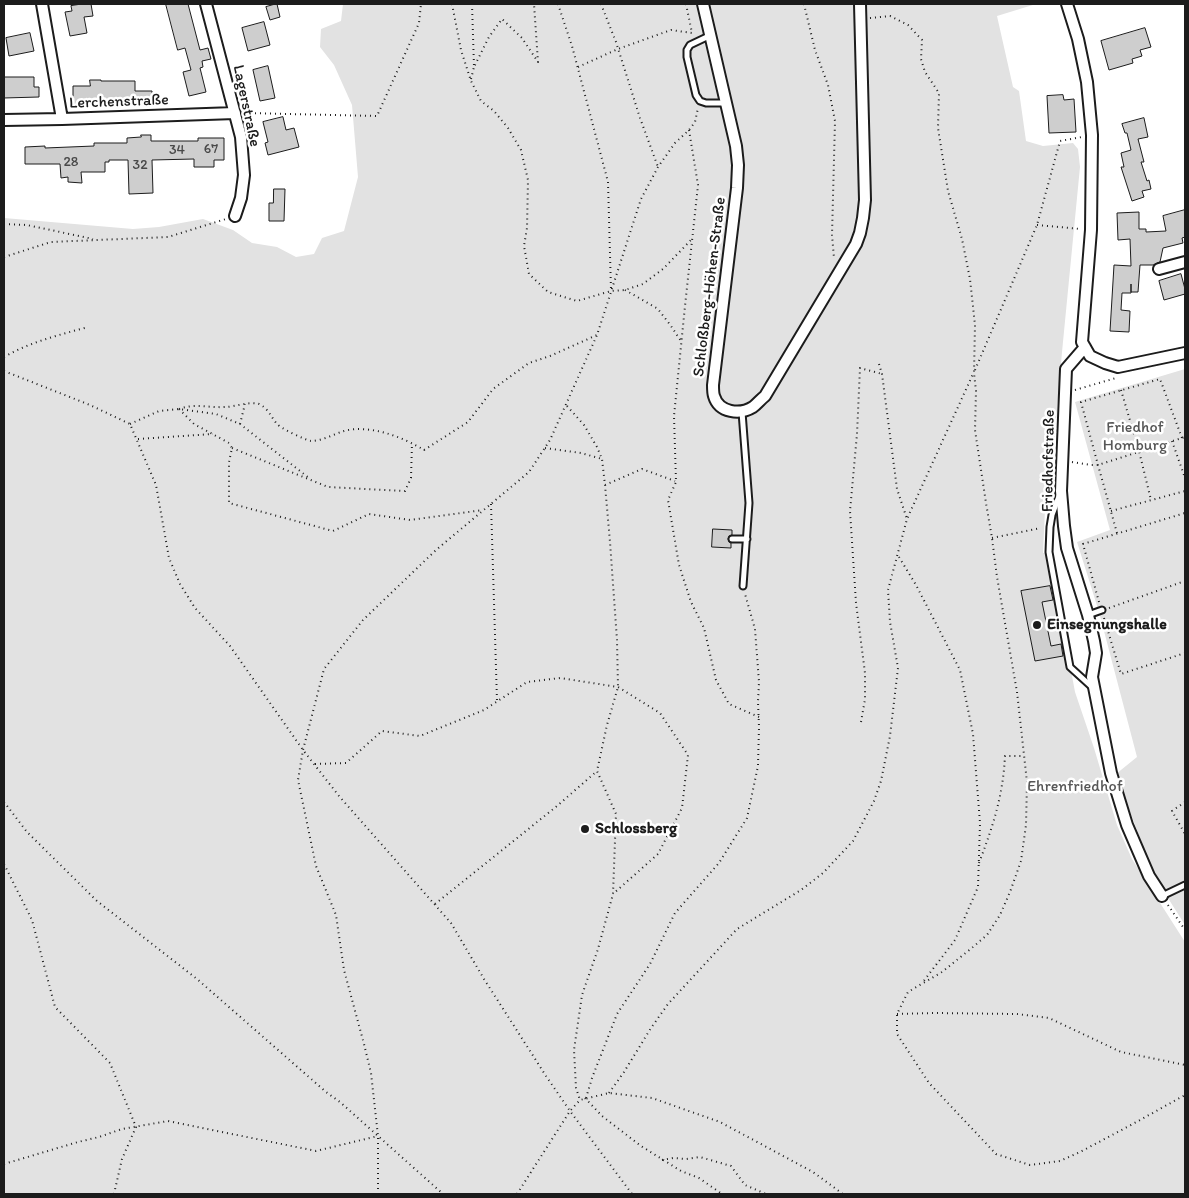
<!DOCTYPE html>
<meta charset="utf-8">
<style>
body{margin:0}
#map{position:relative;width:1189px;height:1198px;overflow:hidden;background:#fff;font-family:Itim,sans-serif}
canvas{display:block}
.frame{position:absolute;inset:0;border:5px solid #1c1c1c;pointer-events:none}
</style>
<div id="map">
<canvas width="1189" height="1198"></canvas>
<div class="frame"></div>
</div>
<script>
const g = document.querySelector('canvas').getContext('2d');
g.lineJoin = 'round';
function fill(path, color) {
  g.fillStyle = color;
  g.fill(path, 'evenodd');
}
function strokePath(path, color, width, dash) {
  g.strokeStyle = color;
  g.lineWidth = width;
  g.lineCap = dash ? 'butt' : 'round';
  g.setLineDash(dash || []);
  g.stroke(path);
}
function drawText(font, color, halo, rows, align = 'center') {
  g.font = font + ' Itim,sans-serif';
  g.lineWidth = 5;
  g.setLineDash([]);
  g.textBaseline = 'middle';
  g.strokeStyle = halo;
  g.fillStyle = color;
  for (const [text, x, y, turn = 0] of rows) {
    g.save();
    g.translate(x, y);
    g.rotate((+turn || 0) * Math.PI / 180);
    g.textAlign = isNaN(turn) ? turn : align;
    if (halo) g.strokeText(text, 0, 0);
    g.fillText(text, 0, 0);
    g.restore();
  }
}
fill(new Path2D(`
 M343,4H1036L997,16L1013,87L1019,91L1026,141L1043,146L1073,143L1078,149L1080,167L1062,352L1051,480L1045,510L1043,553L1049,552L1075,692L1094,748L1117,825L1132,859L1185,942V1194H4V218L133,229L159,227L203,219L233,230L252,243L277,247L296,257L314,254L322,238L344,231L358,177L352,105L334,65L320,47L321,29L341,21Z
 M1185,369V925L1154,876L1116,774L1137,757L1099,612L1077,542L1110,530L1075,402Z`), '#e2e2e2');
const building = new Path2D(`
 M82,4H91L93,16L84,17L87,33L70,36L65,12L72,11L71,6Z
 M166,4H188L200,50L208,48L211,59L202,61L203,67L200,68L206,92L189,96L183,72L191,70L185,48L178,50Z
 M277,4L280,17L270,20L266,7Z
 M264,22L270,45L248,51L242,28Z
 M1145,28L1151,47L1140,50L1142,56L1132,59L1133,63L1109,70L1101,41Z
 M30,33L34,51L9,56L6,38Z
 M268,66L275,98L260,101L253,70Z
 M4,77H34V87H39V97L4,98Z
 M90,80H101V81H135V91H152V101L95,102V104H73V86H90Z
 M1063,95L1064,100L1074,99L1076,132L1049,133L1047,96Z
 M283,117L286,130L294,128L299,147L268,155L265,143L268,142L263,122Z
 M1144,118L1148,137L1138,139L1144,162H1141L1147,181L1149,180L1151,189L1142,191L1144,197L1132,201L1121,167H1124L1121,153L1131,150L1127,133H1125L1122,124Z
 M141,135H151V141H198V138H224V160H214V167H194V159L152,160L153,193L129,194L128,160H109V162H105V172H81L82,183L68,182V177L61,178L60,164H25V147L45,146V148L94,146V143H127V138L141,137Z
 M274,189H285L284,221H269V203H273Z
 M1185,210V237L1182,238L1183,243L1163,248L1160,262L1153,265H1140L1138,292H1131V284V293H1122L1121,310L1130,311L1129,332L1110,331L1114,265L1131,266L1130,239L1118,240L1117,213L1139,212V229H1146V232L1166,231L1163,216Z
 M1181,274L1185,289V294L1164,300L1159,281Z
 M713,529L732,530V535L729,536L728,539L729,542L731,543V548L712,547Z
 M1050,586L1053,600L1042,602L1051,646L1061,644L1063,656L1035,661L1021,591Z`);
fill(building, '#cecece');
strokePath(building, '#1c1c1c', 1);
const service = new Path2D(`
 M711,35L690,45L687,50V57L696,95L700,101L706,103H726
 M742,412L749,503L743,586
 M1059,496L1052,515L1050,527L1049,552L1070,667L1092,687
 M732,539H747
 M1088,615L1102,610
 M1162,896L1185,885`);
const minor = new Path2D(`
 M42,4L62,119
 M206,4L241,137L244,175L241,198L235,216
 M703,4L736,146L738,165L737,188L713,385C713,388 713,393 714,396C719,413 740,415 753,407C757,404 761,399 765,396L856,244L860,233L863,218L865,200L860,4
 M1067,4L1078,39L1087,82L1092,135L1091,230L1082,342L1090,356L1105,363L1118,367L1185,353
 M4,120L62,119L235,113
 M1159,269L1185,262
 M1085,347L1066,369L1061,491L1064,526L1067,548L1088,615L1094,641L1096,653L1092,677L1111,773L1127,825L1149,876L1162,896`);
strokePath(service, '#1c1c1c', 9);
strokePath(minor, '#1c1c1c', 14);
strokePath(new Path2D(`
 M452,4L461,50L471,81L481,101L494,111L508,128L521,150L528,180L527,228L524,246L529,274L548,292L577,301L611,291L625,290L643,284L663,269L691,240
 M472,4L474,67L489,37L502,19L522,38L538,62L534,4
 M558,4L572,46L608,182L611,290
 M601,4L616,42L640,118L658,167
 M686,4L692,33
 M804,4L815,50L828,85L835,121L832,235L834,258
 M870,18L890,16L908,25L922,40L921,59L925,72L939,93L938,128L948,191L962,239L970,279L975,325L974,373L976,391L975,430L986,503L992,538L997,577L1017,692L1027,782L1026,825L1021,861L1010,892L1000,915L987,935L973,947L942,972L908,992L897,1014V1034L929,1083L996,1154L1030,1165L1060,1161L1080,1152L1131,1125L1185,1095
 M578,67L618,49L671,30L692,33
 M471,79L474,67
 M245,113L377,116L419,23L421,4
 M689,130L698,185L685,306L674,416L676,482L668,500L679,565L691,602L704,628L716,680L729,704L759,717
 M4,224L27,225L93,239
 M1037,225L1081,229
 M4,257L51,242L168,237L226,219
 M625,290L658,309L671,326L681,341
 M4,357C30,342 59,335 88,327
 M879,364L882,374L897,489L907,519
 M975,370L1037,225L1060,141L1082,137
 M4,371L90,405L130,424L156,485L169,558L180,584L195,608L230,646L303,750L339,796L451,923L484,979L546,1076L570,1111L632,1194
 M1075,390L1116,378
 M1121,390L1139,451L1151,500
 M567,406L584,425L597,447L602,459L605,485L610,542L617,640L618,687L607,725L597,771L616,814L613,894L598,949L582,995L574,1050L576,1088L580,1100
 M179,409C195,403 209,408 225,407C235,407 249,401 259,404C268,408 271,417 277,424C280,428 305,440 311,441C322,441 334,434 344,431C369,424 403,437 424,450L468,422L493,389L529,363L550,356L597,335
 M179,409L194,424L229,443L232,448L229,462V503L333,531L369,514L410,520L483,510
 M130,424L159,411L179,409L216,414L240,424L309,478
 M240,424L245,404
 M138,439L213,434
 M1172,441L1185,478
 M232,448L328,487L405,491L411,478L412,443
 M545,448L581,453L602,459
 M1072,462L1091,465H1098L1185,437
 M605,485L642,469L675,481
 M491,504L497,701
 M1111,511L1185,491
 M1117,533L1098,465L1081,402L1160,379L1182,438
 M992,538L1041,528
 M899,557L916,585L960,670L973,734L980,823L978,887L955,940L923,982
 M1099,602L1083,544L1185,513
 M1109,608L1185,581
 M1104,618L1121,674L1185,653
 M861,722L865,699V673L856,603L850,511L857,434L860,368L882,374
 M315,764L346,763L382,731L420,736L484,710L527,682L560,678L618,687L660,713L688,755L682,808L658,854L613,894
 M4,802L27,832L97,901L197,979L326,1092L340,1102L443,1194
 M1185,802L1172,811L1185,834
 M979,863C993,826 1003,796 1005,756H1024
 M4,864L32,920L55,1007L110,1063L136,1127L122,1159L114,1194
 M435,904L557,806L597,771
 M1168,905L1185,930
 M897,1014L933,1013L1017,1014L1049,1018L1121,1052L1185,1065
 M609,1093L624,1072L651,1028L668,1004L737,929L801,890L823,873L853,841L874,801L881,781L890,736L898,668L890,622L888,590L907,519L973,374
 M585,1098L602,1116L641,1146L681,1171L699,1178L722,1194
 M586,1098L592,1078L617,1014L650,964L675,913L719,863L747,818L758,766L759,727L758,702L759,682L755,629L745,594
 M662,1160L673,1158L686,1159L700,1157L731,1166L745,1185L766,1194
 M4,1164L78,1142L99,1137L122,1129L168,1121L316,1151L378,1136
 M378,1194V1136L371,1073L364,1044L344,970L336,915L316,866L298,780L303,750L324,669L363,620L436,550L529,472L550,440L597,335L641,199L658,167L675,143L689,130L695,122L698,108
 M517,1194L570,1111L580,1100L609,1093L652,1098L720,1122L813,1172L843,1194`), '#1c1c1c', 2, [1, 4]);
strokePath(service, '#fff', 5);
strokePath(minor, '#fff', 10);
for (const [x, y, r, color] of [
 [1037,625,5,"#1c1c1c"],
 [585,829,5,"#1c1c1c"]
]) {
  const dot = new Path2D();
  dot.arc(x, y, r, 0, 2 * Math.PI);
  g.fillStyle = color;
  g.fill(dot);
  strokePath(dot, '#fff', 2);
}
drawText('14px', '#484848', null, [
 ["67",211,149],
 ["34",177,150],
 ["28",71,162],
 ["32",140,165]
]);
drawText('16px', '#1c1c1c', '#fff', [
 ["Lerchenstraße",119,102,-2],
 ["Lagerstraße",246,106,78],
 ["Schloßberg-Höhen-Straße",710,287,-83],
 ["Friedhofstraße",1049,461,-89]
]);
drawText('16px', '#575757', '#fff', [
 ["Friedhof",1135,428],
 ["Homburg",1135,446],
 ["Ehrenfriedhof",1075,787]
]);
drawText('bold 16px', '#1c1c1c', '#fff', [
 ["Einsegnungshalle",1047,625],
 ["Schlossberg",595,829]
], 'left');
</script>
